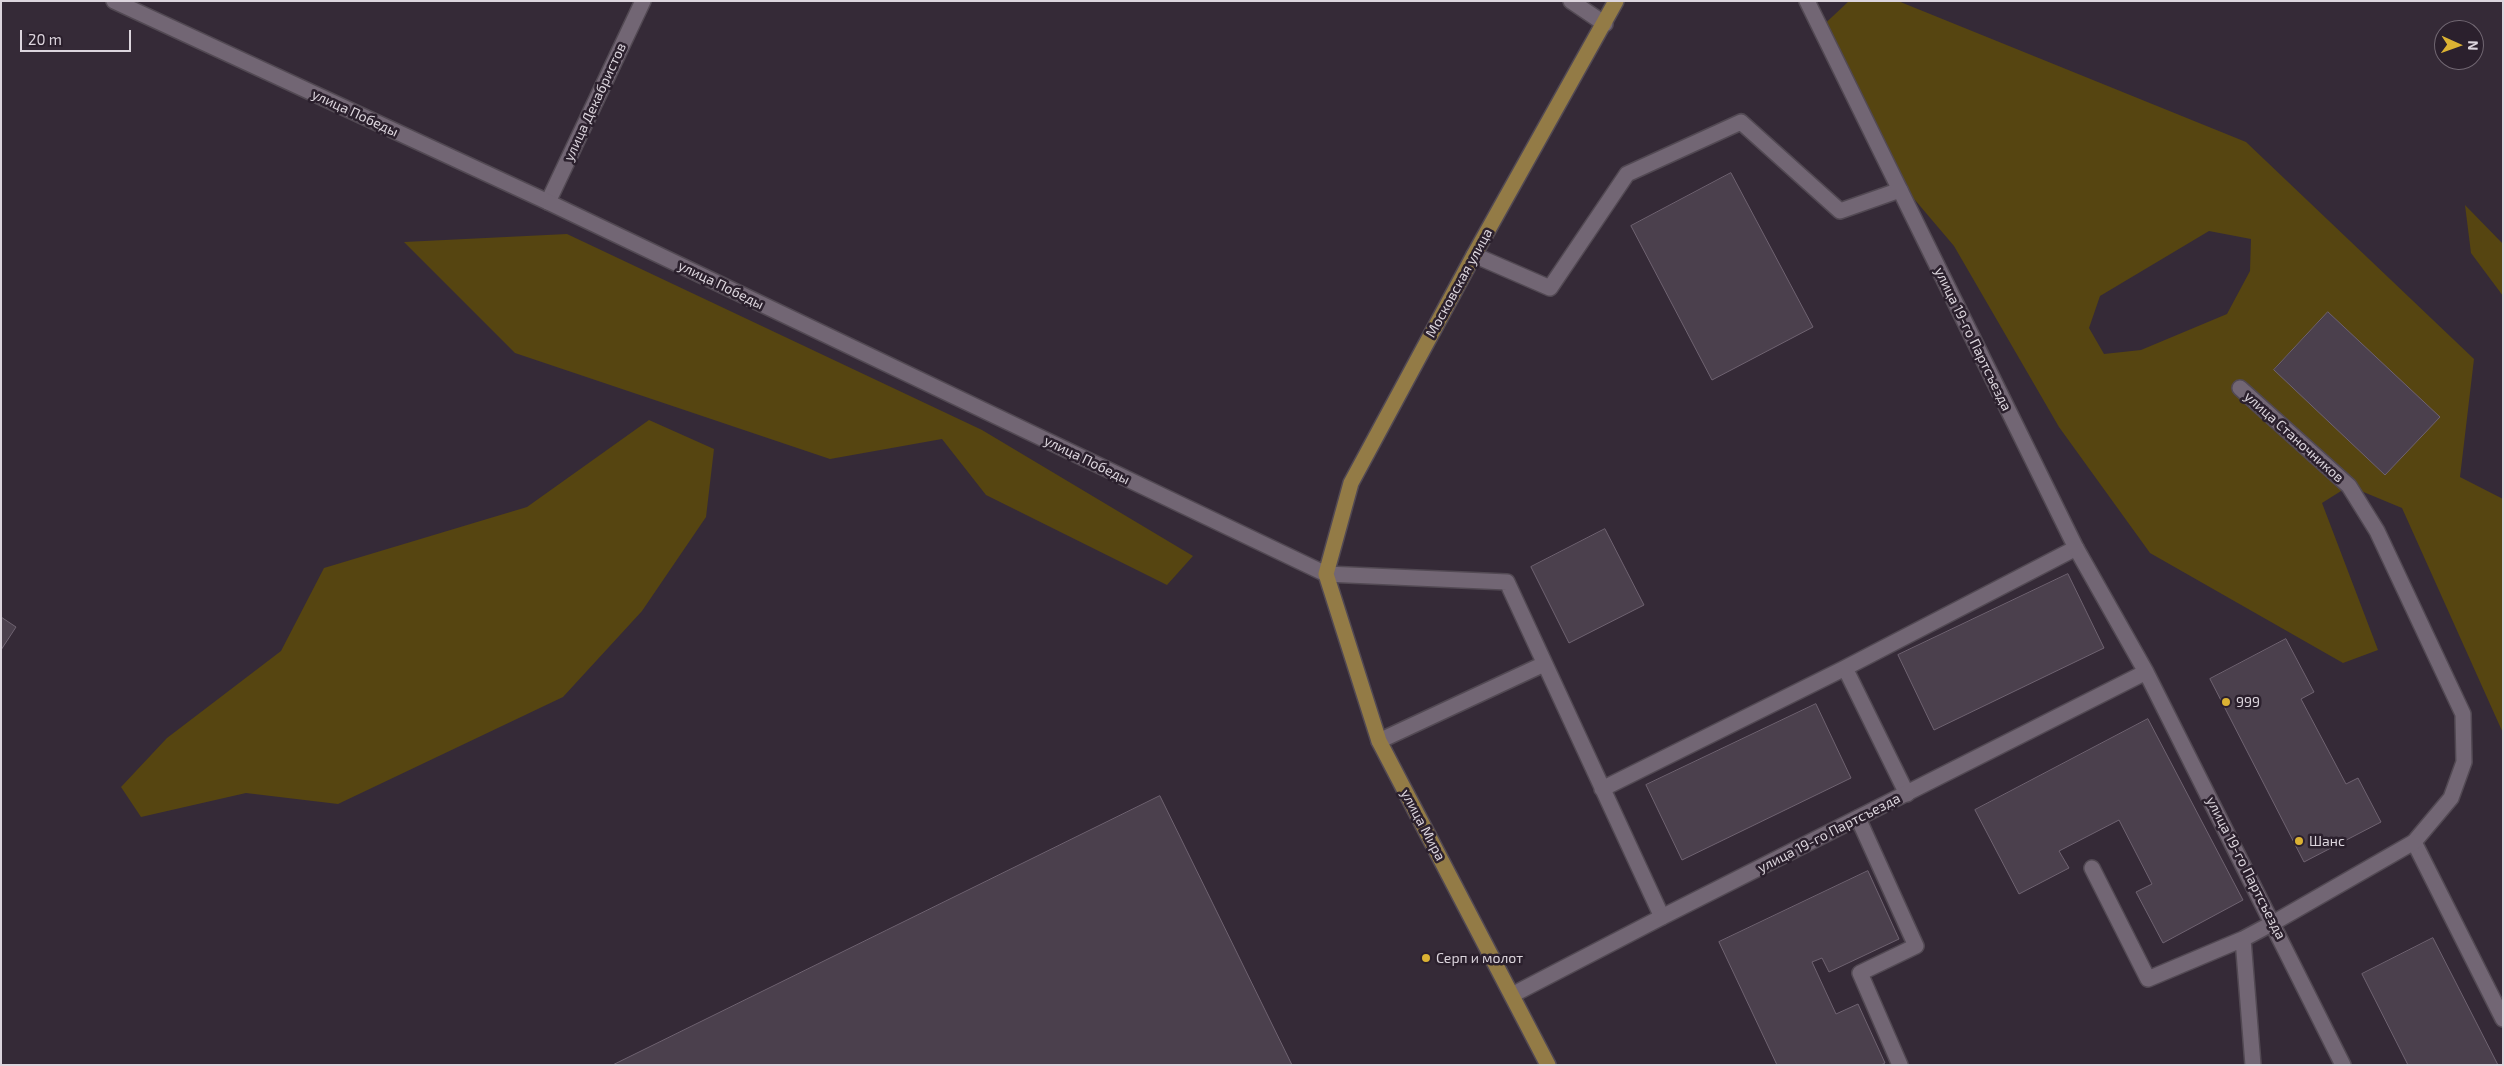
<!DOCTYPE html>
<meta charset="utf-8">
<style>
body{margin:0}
#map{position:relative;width:2504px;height:1066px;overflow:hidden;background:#352a37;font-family:"Exo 2",sans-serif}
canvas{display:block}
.frame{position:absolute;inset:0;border:2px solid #dcd5dd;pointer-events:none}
.north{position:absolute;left:2434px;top:20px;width:50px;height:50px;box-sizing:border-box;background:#2b202d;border:1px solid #726873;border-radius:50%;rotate:92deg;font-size:14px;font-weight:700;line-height:20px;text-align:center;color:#dcd5dd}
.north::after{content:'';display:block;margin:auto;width:18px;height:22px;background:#dbb233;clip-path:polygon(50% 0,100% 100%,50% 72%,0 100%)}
.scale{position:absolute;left:20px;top:30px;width:111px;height:22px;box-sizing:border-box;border:2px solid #dcd5dd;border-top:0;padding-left:6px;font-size:15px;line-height:18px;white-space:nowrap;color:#dcd5dd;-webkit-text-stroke:4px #2b202d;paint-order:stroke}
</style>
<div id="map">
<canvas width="2504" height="1066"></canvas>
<div class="frame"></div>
<div class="north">N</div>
<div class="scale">20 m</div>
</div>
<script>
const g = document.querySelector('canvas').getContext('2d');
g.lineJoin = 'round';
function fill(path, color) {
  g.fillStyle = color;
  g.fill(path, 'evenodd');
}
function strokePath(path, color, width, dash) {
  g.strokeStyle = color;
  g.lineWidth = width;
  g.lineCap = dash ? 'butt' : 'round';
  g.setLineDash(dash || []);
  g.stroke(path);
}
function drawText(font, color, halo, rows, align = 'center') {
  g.font = font + ' "Exo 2",sans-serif';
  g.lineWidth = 5;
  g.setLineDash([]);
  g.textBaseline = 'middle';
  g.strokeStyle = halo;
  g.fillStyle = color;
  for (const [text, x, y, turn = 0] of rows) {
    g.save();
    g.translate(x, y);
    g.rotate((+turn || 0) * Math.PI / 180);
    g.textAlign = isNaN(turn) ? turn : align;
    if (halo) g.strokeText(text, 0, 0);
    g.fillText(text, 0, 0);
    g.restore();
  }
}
fill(new Path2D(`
 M1849,1H1898L2246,142L2474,359L2460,477L2503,499V733L2402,508L2349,486L2322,503L2378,650L2343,663L2150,553L2059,427L1954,246L1870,147L1816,32ZM2209,231L2251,239L2250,271L2227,314L2141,350L2104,354L2089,328L2100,296ZM2328,312L2439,417L2385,475L2274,369Z
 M2465,205L2503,244V296L2471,253Z
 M567,234L982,430L1193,556L1167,585L986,495L942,439L830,459L515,353L404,242Z
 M649,420L714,449L706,517L642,611L563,697L338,804L246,793L141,817L121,787L167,738L281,651L324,568L527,507Z`), '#564511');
const building = new Path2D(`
 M1731,173L1813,327L1712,380L1631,226Z
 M2328,312L2440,417L2385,475L2274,370Z
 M1605,529L1644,605L1569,643L1531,567Z
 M2068,574L2104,648L1934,730L1898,655Z
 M1,617L16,627L1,650Z
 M2286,639L2314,692L2301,699L2346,784L2358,778L2381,822L2304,862L2210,679Z
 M1816,704L1851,778L1682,860L1646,785Z
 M2148,719L2243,900L2163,943L2136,892L2152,884L2119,820L2059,851L2069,868L2019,894L1975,810Z
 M1160,796L1292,1065H613Z
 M1868,871L1899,939L1829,972L1822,958L1812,962L1836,1014L1858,1004L1885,1063L1881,1065H1777L1719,942Z
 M2433,938L2498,1065H2408L2362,974Z`);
fill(building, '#4b404d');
strokePath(building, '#6f6371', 1);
const service = new Path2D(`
 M1474,255L1550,288L1627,174L1741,122L1840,211L1900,190
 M1326,574L1507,582L1662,917
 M1845,668L1907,794
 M1379,741L1544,664
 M1602,789L1845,668L2076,548
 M1858,818L1916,946L1860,973L1900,1065
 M2414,842L2503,1019
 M2092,868L2148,979L2243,939L2273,923
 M2243,939L2253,1065`);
const minor = new Path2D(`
 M1571,1L1605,24
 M1807,1L2076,548L2146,672L2343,1065
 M548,202L643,1
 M2240,388L2349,486L2377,531L2463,714L2464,762L2451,798L2414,842L2273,923
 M1512,995L1662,917L2146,672`);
const tertiary = new Path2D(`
 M114,1L548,202L1326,574`);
const primary = new Path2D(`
 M1548,1065L1379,741L1326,574L1351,483L1474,255L1616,1`);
strokePath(service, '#524953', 18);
strokePath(minor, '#524953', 18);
strokePath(tertiary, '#524953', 18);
strokePath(primary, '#524953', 18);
strokePath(service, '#726674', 15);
strokePath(minor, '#726674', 15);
strokePath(tertiary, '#726674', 15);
strokePath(primary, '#937b46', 15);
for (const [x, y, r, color] of [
 [2226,702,5,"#dbb233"],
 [2299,841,5,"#dbb233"],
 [1426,958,5,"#dbb233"]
]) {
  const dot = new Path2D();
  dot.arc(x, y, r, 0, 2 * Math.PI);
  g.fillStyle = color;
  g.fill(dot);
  strokePath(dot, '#2b202d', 2);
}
drawText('14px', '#dcd5dd', '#2b202d', [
 ["улица Декабристов",595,102,-65],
 ["улица Победы",355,113,25],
 ["Московская улица",1459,283,-61],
 ["улица Победы",721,285,26],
 ["улица 19-го Партсъезда",1973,339,64],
 ["улица Станочников",2294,437,42],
 ["улица Победы",1087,460,26],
 ["улица Мира",1423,825,62],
 ["улица 19-го Партсъезда",1829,833,-27],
 ["улица 19-го Партсъезда",2246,868,63]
]);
drawText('14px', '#dcd5dd', '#2b202d', [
 ["999",2236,702],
 ["Шанс",2309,841],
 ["Серп и молот",1436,958]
], 'left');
</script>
